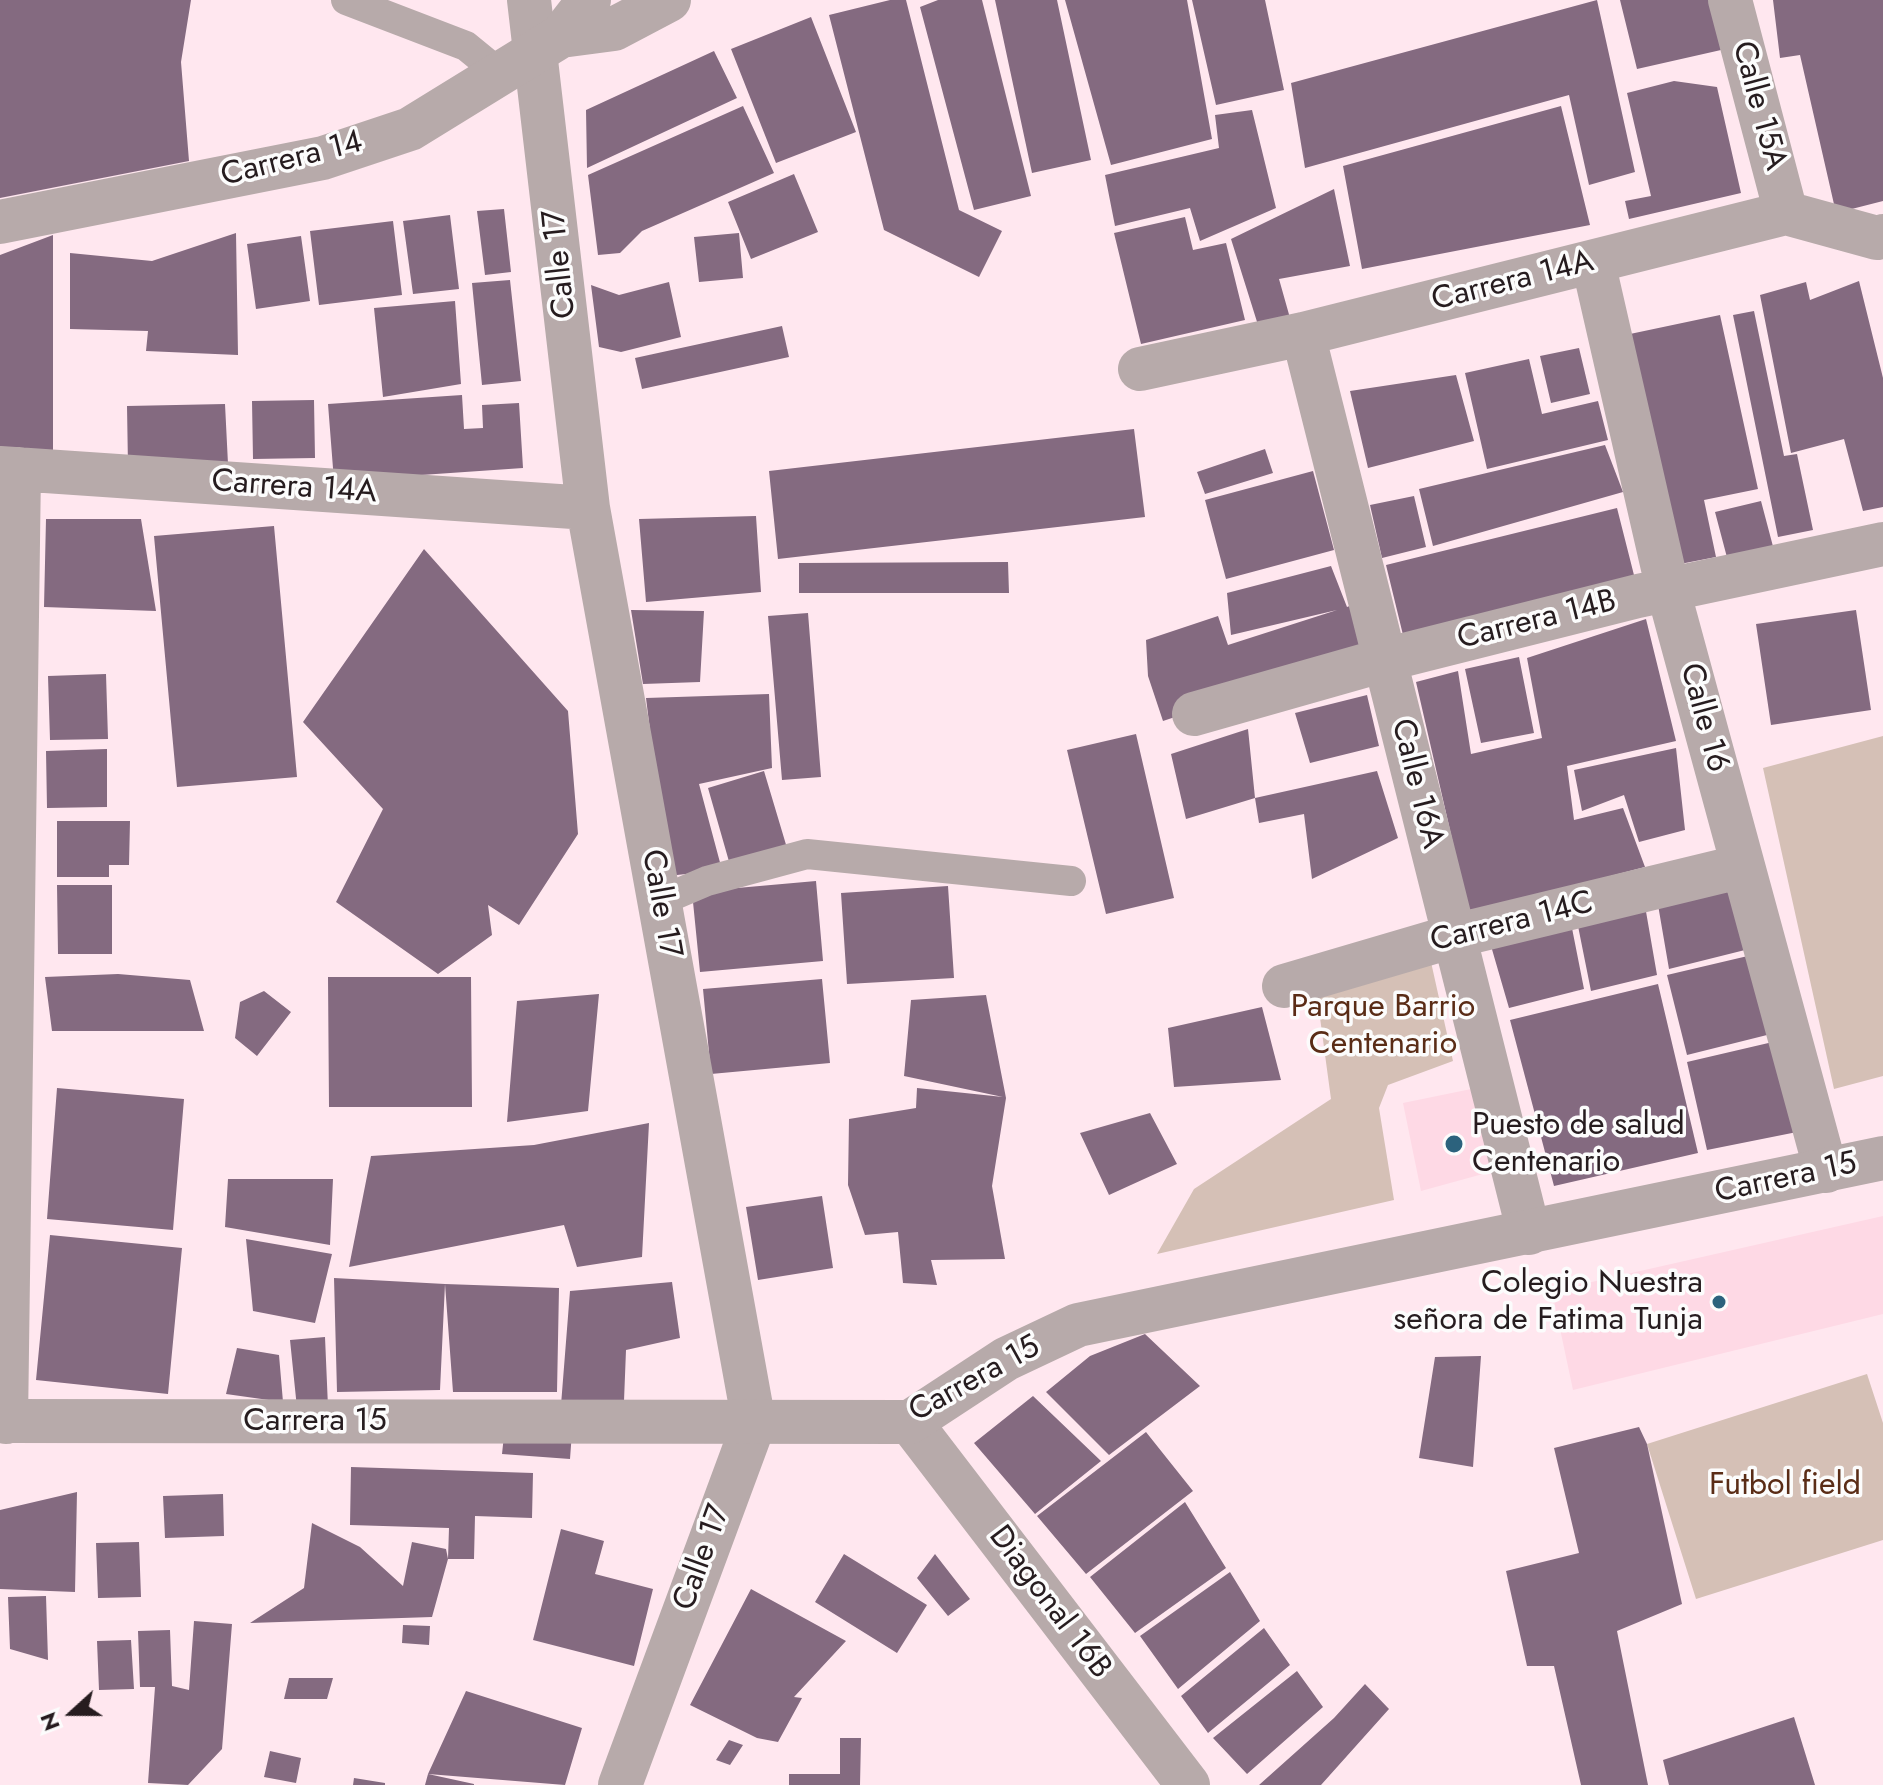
<!DOCTYPE html>
<meta charset="utf-8">
<style>
body{margin:0}
#map{position:relative;width:1883px;height:1785px;overflow:hidden;background:#ffe7ef;font-family:Jost,sans-serif}
canvas{display:block}
.north{position:absolute;left:32px;top:1673px;width:80px;height:80px;-webkit-text-stroke:6px #fcfcfc;paint-order:stroke;rotate:249deg;font-size:22px;font-weight:700;line-height:32px;text-align:center;color:#261c1f}
.north::after{content:'';display:block;margin:auto;width:28px;height:36px;background:#261c1f;clip-path:polygon(50% 0,100% 100%,50% 72%,0 100%)}
</style>
<div id="map">
<canvas width="1883" height="1785"></canvas>
<div class="north">N</div>
</div>
<script>
const g = document.querySelector('canvas').getContext('2d');
g.lineJoin = 'round';
function fill(path, color) {
  g.fillStyle = color;
  g.fill(path, 'evenodd');
}
function strokePath(path, color, width, dash) {
  g.strokeStyle = color;
  g.lineWidth = width;
  g.lineCap = dash ? 'butt' : 'round';
  g.setLineDash(dash || []);
  g.stroke(path);
}
function drawText(font, color, halo, rows, align = 'center') {
  g.font = font + ' Jost,sans-serif';
  g.lineWidth = 7;
  g.setLineDash([]);
  g.textBaseline = 'middle';
  g.strokeStyle = halo;
  g.fillStyle = color;
  for (const [text, x, y, turn = 0] of rows) {
    g.save();
    g.translate(x, y);
    g.rotate((+turn || 0) * Math.PI / 180);
    g.textAlign = isNaN(turn) ? turn : align;
    if (halo) g.strokeText(text, 0, 0);
    g.fillText(text, 0, 0);
    g.restore();
  }
}
fill(new Path2D(`
 M1476,1088L1501,1169L1421,1191L1403,1103Z
 M1883,1216V1314L1573,1390L1552,1291Z`), '#fed9e5');
fill(new Path2D(`
 M1883,736V1076L1834,1089L1763,768Z
 M1429,953L1453,1061L1388,1085L1379,1108L1394,1200L1157,1254L1194,1189L1331,1099L1316,988Z
 M1867,1374L1883,1423V1540L1696,1599L1647,1444Z`), '#d5c0b6');
fill(new Path2D(`
 M0,0H191L181,62L189,161L0,198Z
 M890,0H906L959,210L1002,231L979,277L884,230L829,15Z
 M938,0H982L1031,196L974,210L920,7Z
 M995,0H1057L1091,160L1032,173Z
 M1065,0H1187L1212,139L1111,165Z
 M1192,0H1265L1284,90L1216,105Z
 M1597,0L1635,172L1589,185L1569,95L1305,168L1291,83Z
 M1620,0H1709L1721,50L1637,69Z
 M1773,0H1883V201L1836,213L1800,55L1780,58Z
 M811,17L856,132L776,163L731,49Z
 M714,51L737,98L587,168L586,110Z
 M1674,81L1717,87L1741,193L1629,219L1625,201L1651,196L1627,93Z
 M743,106L774,173L642,231L620,253L598,255L588,175Z
 M1561,106L1590,225L1362,269L1343,166Z
 M1252,110L1276,208L1200,241L1190,208L1115,226L1105,175L1219,148L1215,115Z
 M794,174L818,232L751,259L728,202Z
 M1334,189L1350,266L1279,279L1290,318L1258,325L1231,239Z
 M504,209L511,272L485,275L477,211Z
 M450,215L459,289L413,294L403,221Z
 M1185,217L1193,250L1226,243L1245,320L1141,344L1114,233Z
 M393,221L402,295L319,305L310,231Z
 M236,233L238,355L146,351L148,331L70,329V253L152,261Z
 M739,233L743,278L699,282L694,237Z
 M53,235V454H0V255Z
 M301,236L310,301L256,309L247,244Z
 M510,280L521,381L482,385L472,283Z
 M1859,281L1883,378V507L1863,511L1844,439L1791,453L1760,295L1806,282L1810,300Z
 M669,282L681,337L621,352L599,347L591,285L619,295Z
 M455,301L461,384L383,397L374,308Z
 M1754,311L1784,456L1797,454L1813,530L1778,537L1733,315Z
 M1720,315L1758,489L1704,500L1716,557L1680,564L1630,334Z
 M782,326L789,357L642,389L635,358Z
 M1579,348L1590,394L1551,403L1540,356Z
 M1529,359L1542,414L1598,401L1608,440L1487,469L1465,373Z
 M1456,375L1474,441L1368,468L1350,391Z
 M462,395L464,429L483,428L482,405L519,403L523,468L334,481L328,404Z
 M314,400L315,458L253,459L252,401Z
 M225,404L228,464L128,467L127,406Z
 M1134,429L1145,517L778,559L769,471Z
 M1605,445L1623,492L1433,546L1419,489Z
 M1265,449L1273,473L1205,494L1197,472Z
 M1313,471L1334,550L1226,579L1205,500Z
 M1414,496L1426,547L1382,558L1370,505Z
 M1761,501L1775,554L1729,565L1715,512Z
 M1617,508L1636,583L1404,639L1386,565Z
 M756,516L761,592L646,602L639,519Z
 M46,519H141L156,611L44,607Z
 M274,526L297,777L177,787L154,536Z
 M424,549L568,711L578,834L519,925L488,905L492,935L438,974L336,902L383,809L303,722Z
 M1008,562L1009,593H799V563Z
 M1331,566L1347,607L1352,605L1367,653L1163,721L1148,676L1146,640L1218,616L1228,645L1337,610L1231,635L1227,593Z
 M631,610L704,611L700,682L643,684Z
 M1856,610L1871,710L1771,725L1756,624Z
 M808,613L821,777L782,780L768,616Z
 M1646,619L1676,741L1567,766L1574,820L1623,808L1645,867L1469,913L1416,682L1458,671L1471,754L1542,738L1527,658Z
 M1519,657L1534,733L1481,743L1465,669Z
 M106,674L108,739L50,740L48,676Z
 M769,694L772,768L699,784L722,870L668,876L646,698Z
 M1367,695L1379,746L1310,763L1295,713Z
 M1248,729L1255,798L1377,771L1398,838L1312,879L1304,814L1259,823L1255,798L1186,819L1171,754Z
 M1136,734L1174,898L1106,914L1067,750Z
 M1676,748L1685,830L1639,842L1624,795L1582,811L1574,770Z
 M107,749V807L47,808L46,751Z
 M764,771L787,848L730,865L708,788Z
 M57,821H130L129,865H109V877H57Z
 M1735,879L1749,949L1669,969L1657,899Z
 M816,881L823,961L700,972L692,892Z
 M57,885H112V954H58Z
 M948,886L954,978L847,984L841,893Z
 M1644,900L1657,975L1591,991L1576,916Z
 M1570,918L1584,989L1509,1008L1489,939Z
 M1752,955L1775,1033L1687,1055L1667,975Z
 M118,974L190,980L204,1031H52L45,977Z
 M328,977H471L472,1107H329Z
 M822,979L830,1063L711,1074L703,989Z
 M1658,984L1698,1153L1554,1186L1510,1020Z
 M264,991L291,1012L257,1056L235,1038L240,1002Z
 M599,994L588,1111L507,1122L517,1001Z
 M986,995L1006,1098L992,1186L1005,1259L931,1260L937,1285L903,1283L898,1232L865,1235L848,1185L849,1119L916,1108L917,1088L1003,1097L904,1076L911,1000Z
 M1262,1007L1281,1080L1174,1087L1168,1028Z
 M1777,1041L1797,1132L1707,1150L1687,1062Z
 M57,1088L184,1099L173,1230L47,1219Z
 M1150,1113L1177,1164L1109,1195L1080,1133Z
 M649,1123L642,1257L577,1267L564,1225L349,1267L371,1156L534,1145Z
 M228,1179H333L330,1245L225,1227Z
 M822,1196L833,1268L758,1280L746,1207Z
 M50,1235L182,1248L168,1394L36,1380Z
 M246,1239L332,1254L315,1323L253,1311Z
 M334,1278L445,1284L440,1390L337,1392Z
 M672,1282L680,1338L626,1350L624,1401L561,1405L570,1291Z
 M445,1284L559,1288L557,1392H453Z
 M1145,1334L1200,1386L1109,1455L1046,1392L1090,1356Z
 M325,1337L328,1407L297,1408L290,1340Z
 M237,1348L279,1355L283,1402L226,1394Z
 M1481,1356L1473,1467L1419,1458L1435,1357Z
 M1033,1396L1101,1461L1035,1514L974,1443Z
 M505,1426L572,1432L570,1459L502,1454Z
 M1639,1427L1647,1444L1682,1604L1617,1631L1648,1785H1581L1554,1666H1527L1506,1571L1579,1553L1554,1448Z
 M1146,1432L1193,1491L1086,1574L1037,1516Z
 M351,1467L533,1473L532,1518L475,1516L474,1559H448L449,1528L350,1525Z
 M77,1492L75,1592L0,1589V1510Z
 M223,1494L224,1536L165,1538L163,1496Z
 M1185,1502L1226,1568L1135,1633L1090,1577Z
 M312,1523L360,1547L403,1586L412,1542L446,1549L448,1559L432,1617L250,1623L304,1588Z
 M561,1529L604,1541L595,1574L653,1589L634,1666L533,1640Z
 M139,1542L141,1597L98,1598L96,1543Z
 M844,1554L927,1605L897,1653L815,1602Z
 M935,1554L970,1599L948,1616L917,1578Z
 M1230,1572L1260,1621L1178,1689L1140,1636Z
 M751,1589L846,1641L794,1697L802,1698L778,1742L757,1738L690,1705Z
 M46,1596L48,1660L10,1649L8,1597Z
 M194,1621L232,1624L222,1749L188,1785L148,1783L155,1687H140L138,1631L170,1630L172,1686L189,1690Z
 M403,1625L430,1626L429,1645L402,1643Z
 M1264,1628L1290,1665L1208,1733L1181,1696Z
 M131,1640L134,1689L99,1690L97,1641Z
 M1297,1671L1323,1707L1247,1774L1213,1738Z
 M289,1678H333L327,1699H284Z
 M1365,1684L1389,1709L1321,1785H1259L1334,1718Z
 M466,1691L582,1728L565,1785L428,1774Z
 M1794,1717L1815,1785H1669L1663,1760Z
 M840,1738H861L860,1785H789V1774H840Z
 M729,1740L743,1745L730,1765L716,1760Z
 M270,1751L301,1758L296,1783L264,1777Z
 M428,1774L474,1784V1785H425Z
 M354,1778L385,1783V1785H353Z`), '#846a80');
strokePath(new Path2D(`
 M346,0L466,46L499,73
 M660,901L707,881L807,854L1071,881`), '#b7aaaa', 30);
strokePath(new Path2D(`
 M529,0L588,508L754,1423L620,1785
 M1730,0L1786,213
 M1593,262L1668,590L1826,1171
 M1303,334L1529,1233
 M1140,369L1303,334L1786,213L1877,238L1883,236
 M0,468L588,508
 M1194,714L1384,660L1638,596L1883,544
 M1284,986L1454,936L1743,866
 M6,1422L19,469
 M910,1422L1188,1785`), '#b7aaaa', 44);
strokePath(new Path2D(`
 M561,36L614,29L669,0
 M0,222L323,158L410,129L561,36L589,0
 M0,1421L910,1422L1006,1359L1078,1325L1883,1158`), '#b7aaaa', 44);
for (const [x, y, r, color] of [
 [1454,1144,10,"#2c627d"],
 [1719,1302,8,"#2c627d"]
]) {
  const dot = new Path2D();
  dot.arc(x, y, r, 0, 2 * Math.PI);
  g.fillStyle = color;
  g.fill(dot);
  strokePath(dot, '#fcfcfc', 3);
}
drawText('32px', '#261c1f', '#fcfcfc', [
 ["Calle 15A",1758,106,75],
 ["Carrera 14",292,160,-14],
 ["Calle 17",561,264,-96],
 ["Carrera 14A",1513,282,-14],
 ["Carrera 14A",294,488,4],
 ["Carrera 14B",1537,621,-14],
 ["Calle 16",1703,718,75],
 ["Calle 16A",1416,784,76],
 ["Calle 17",660,904,80],
 ["Carrera 14C",1512,923,-14],
 ["Carrera 15",1786,1179,-12],
 ["Carrera 15",975,1380,-29],
 ["Carrera 15",315,1422],
 ["Calle 17",703,1558,-70],
 ["Diagonal 16B",1049,1603,53]
]);
drawText('32px', '#5a2c16', '#fcfcfc', [
 ["Parque Barrio",1383,1008],
 ["Centenario",1383,1045],
 ["Futbol field",1785,1486]
]);
drawText('32px', '#261c1f', '#fcfcfc', [
 ["Puesto de salud",1472,1126],
 ["Centenario",1472,1163],
 ["Colegio Nuestra",1703,1284,"right"],
 ["señora de Fatima Tunja",1703,1321,"right"]
], 'left');
</script>
